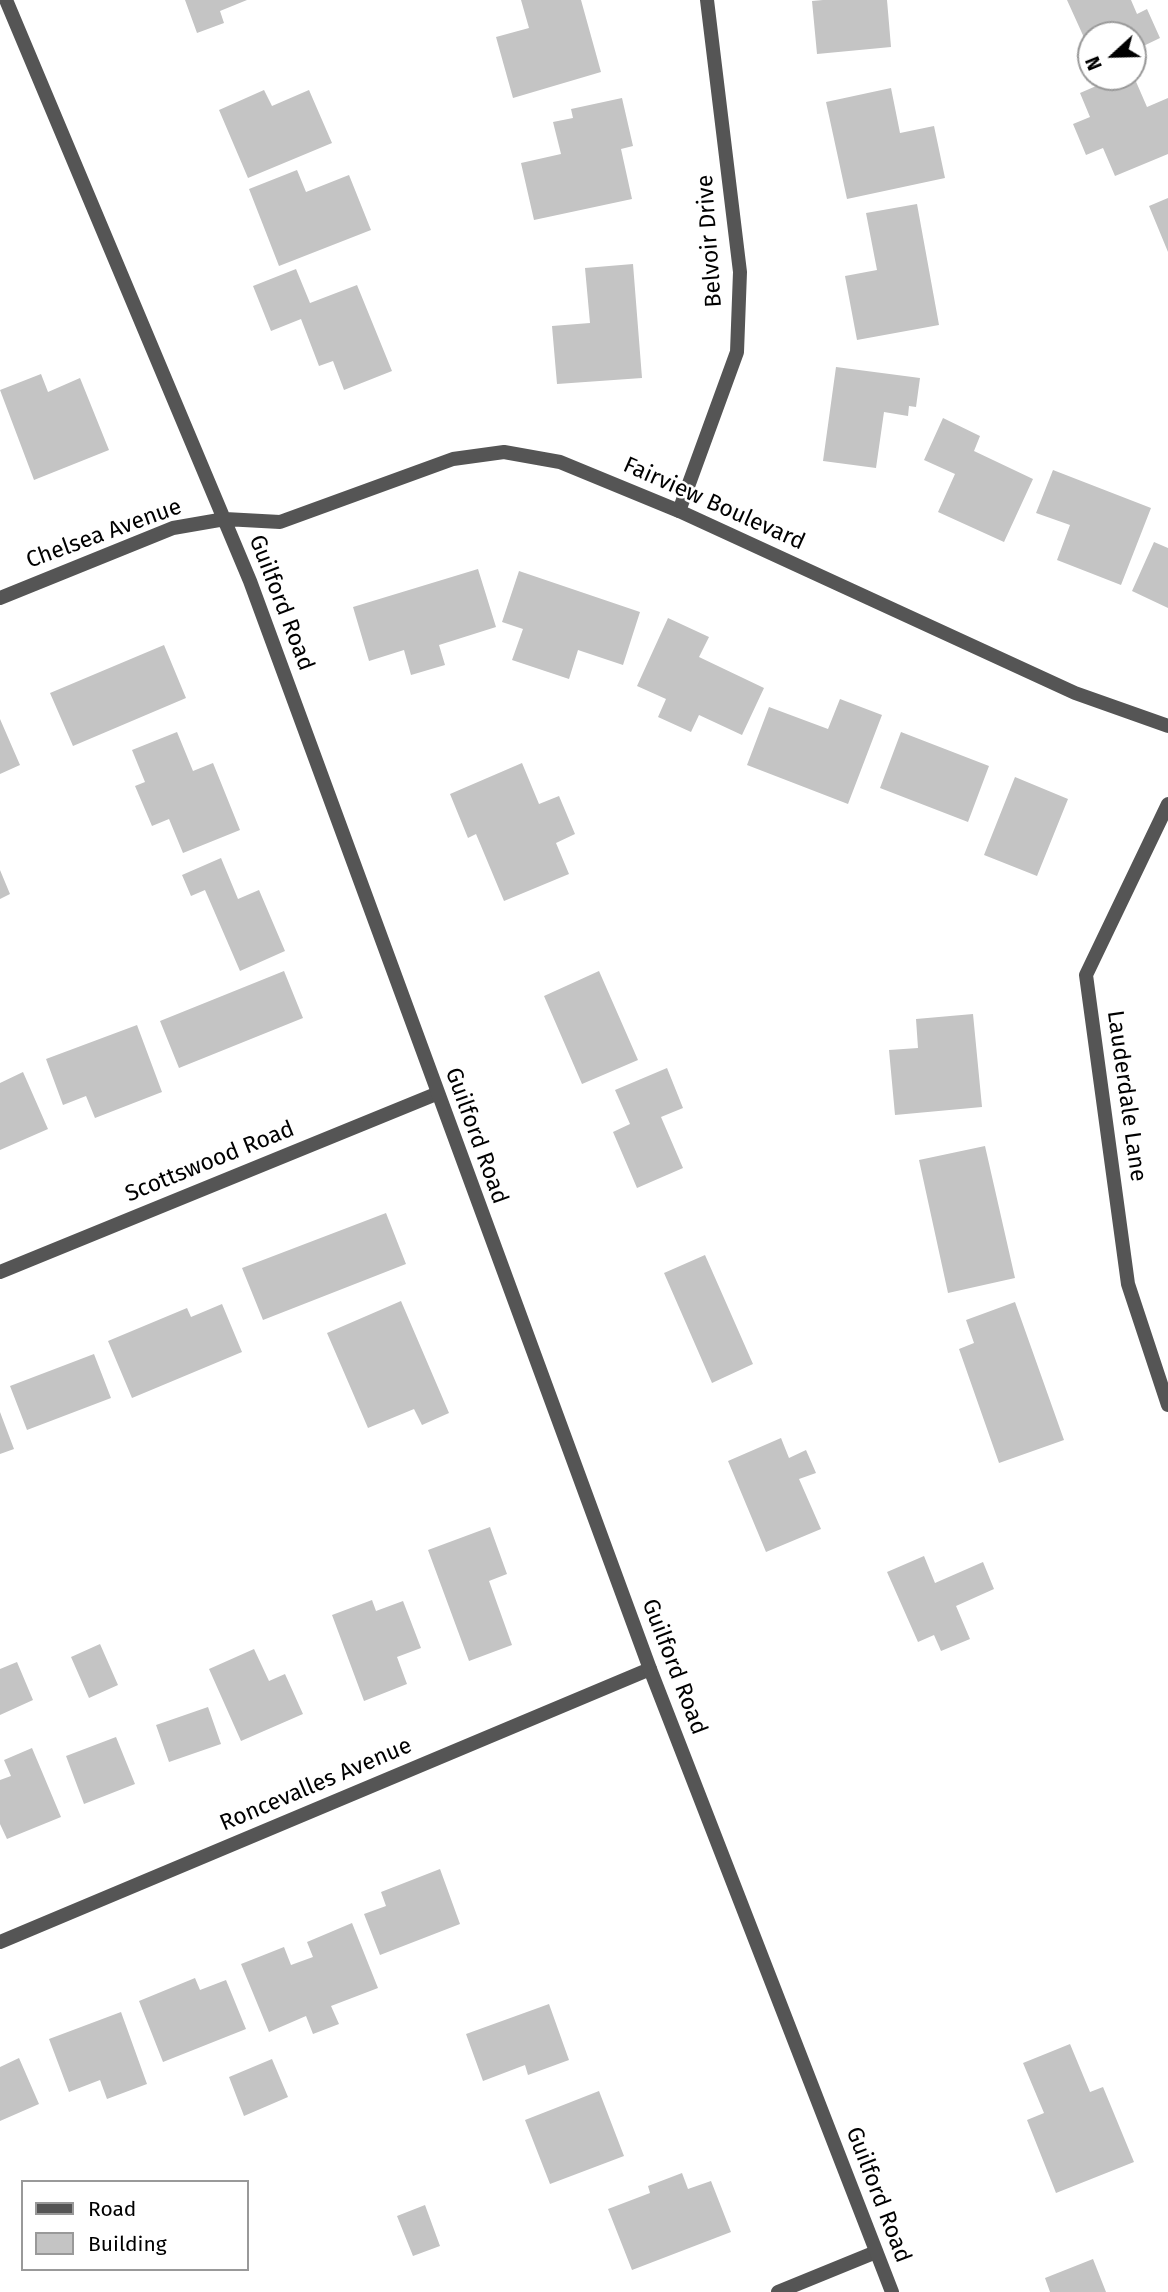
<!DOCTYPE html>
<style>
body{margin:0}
#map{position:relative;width:1168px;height:2292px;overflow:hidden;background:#fff;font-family:"Fira Sans",sans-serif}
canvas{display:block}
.legend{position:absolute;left:21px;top:2180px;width:228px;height:91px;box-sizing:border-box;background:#fff;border:2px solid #999;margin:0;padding:9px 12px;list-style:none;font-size:21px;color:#000}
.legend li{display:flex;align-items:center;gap:14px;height:35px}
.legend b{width:35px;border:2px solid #999}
.north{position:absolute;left:1077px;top:21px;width:70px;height:70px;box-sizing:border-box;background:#fff;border:2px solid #999;border-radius:50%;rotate:248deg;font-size:19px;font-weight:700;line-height:28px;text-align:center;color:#000}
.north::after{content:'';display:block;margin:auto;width:24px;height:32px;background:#000;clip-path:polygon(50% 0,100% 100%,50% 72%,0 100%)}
</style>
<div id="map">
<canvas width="1168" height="2292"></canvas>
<ul class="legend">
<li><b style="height:9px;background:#555"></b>Road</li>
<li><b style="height:19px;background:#c4c4c4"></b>Building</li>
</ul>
<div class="north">N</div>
</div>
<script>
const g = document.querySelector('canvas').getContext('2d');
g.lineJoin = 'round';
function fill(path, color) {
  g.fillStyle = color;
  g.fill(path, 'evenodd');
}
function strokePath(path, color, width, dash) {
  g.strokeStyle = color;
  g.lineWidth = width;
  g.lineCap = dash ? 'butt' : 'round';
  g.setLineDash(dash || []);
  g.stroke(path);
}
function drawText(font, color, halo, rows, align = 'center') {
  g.font = font + ' "Fira Sans",sans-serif';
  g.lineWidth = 5;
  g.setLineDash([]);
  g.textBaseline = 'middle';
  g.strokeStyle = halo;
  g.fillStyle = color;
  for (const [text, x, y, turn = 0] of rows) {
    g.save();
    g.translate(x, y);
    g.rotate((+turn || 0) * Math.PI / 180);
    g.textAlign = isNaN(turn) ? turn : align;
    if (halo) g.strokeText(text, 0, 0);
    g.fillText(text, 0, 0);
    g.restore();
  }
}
fill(new Path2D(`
 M185,0H247L220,11L224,23L197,33Z
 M521,0H581L601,72L513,98L496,37L529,28Z
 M823,0H887L891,47L817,54L812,1Z
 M1067,0H1131L1137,14L1147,9L1160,38L1133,51V35H1091V53Z
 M1117,77H1134L1147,107L1168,98V154L1115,176L1103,148L1086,155L1073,124L1090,117L1080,93Z
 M891,88L900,133L934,126L945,178L847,199L826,102Z
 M264,90L272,106L309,90L332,143L248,178L219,110Z
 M622,98L633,146L621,149L632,199L534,220L521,163L561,154L553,122L573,118L571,109Z
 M297,170L306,192L349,175L371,230L279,266L249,189Z
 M1168,198V252L1149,206Z
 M917,204L939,325L857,340L845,276L877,270L866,213Z
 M633,264L642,378L557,384L552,326L590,323L585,268Z
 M296,269L310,303L357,285L392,371L344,390L333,361L319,366L301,319L271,331L253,286Z
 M836,367L920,378L916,407L909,406L908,416L884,412L876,468L823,461Z
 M41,374L48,392L80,378L109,450L34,480L0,390Z
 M943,418L980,436L974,451L1033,479L1004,542L938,512L955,474L924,460Z
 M1053,470L1151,508L1121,585L1057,560L1070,525L1036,513Z
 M1154,542L1168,548V608L1132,591Z
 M478,569L496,627L439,645L445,665L411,675L404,650L369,661L353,607Z
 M519,571L640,612L623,665L578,650L569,679L512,660L523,629L502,622Z
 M668,618L709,637L699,657L764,688L742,735L699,715L691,732L658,717L666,699L637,686Z
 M164,645L186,698L73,746L50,693Z
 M840,699L882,715L848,804L747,765L769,707L828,729Z
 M0,719L20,765L0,774Z
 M177,732L193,771L213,763L240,830L183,853L169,819L152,826L135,786L145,782L132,750Z
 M901,732L989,766L968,822L880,788Z
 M522,763L539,804L559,796L575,834L556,843L569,874L504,901L476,834L468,838L450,794Z
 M1015,777L1068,799L1037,876L984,855Z
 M221,858L238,899L259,890L285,951L240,971L205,890L191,896L182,875Z
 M0,870L10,894L0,899Z
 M284,971L303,1018L179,1068L160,1021Z
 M599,971L638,1060L582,1084L544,996Z
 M973,1014L982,1107L895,1115L889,1050L918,1048L916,1019Z
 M137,1025L162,1092L95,1118L86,1096L63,1105L46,1059Z
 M667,1068L683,1108L661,1117L683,1168L637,1188L613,1132L630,1124L615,1090Z
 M23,1072L48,1129L0,1150V1083Z
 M985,1146L1015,1278L948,1293L919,1160Z
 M386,1213L406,1264L263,1320L242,1268Z
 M705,1255L753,1364L712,1383L664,1273Z
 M401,1301L449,1413L422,1425L414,1409L368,1428L327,1333Z
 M1015,1302L1064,1440L999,1463L959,1349L974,1343L966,1320Z
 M222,1304L242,1352L132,1398L108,1341L187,1308L191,1317Z
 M94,1354L111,1398L27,1430L10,1386Z
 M0,1412L14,1449L0,1454Z
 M781,1438L789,1458L806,1450L816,1473L799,1479L821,1529L766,1552L728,1461Z
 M490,1527L507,1574L489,1581L512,1645L469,1661L428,1550Z
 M924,1556L935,1583L983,1562L994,1589L956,1606L970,1639L941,1651L934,1635L918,1642L887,1572Z
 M372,1600L376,1611L403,1601L421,1648L397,1657L407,1684L364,1701L332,1615Z
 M100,1644L118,1685L89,1698L71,1657Z
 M254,1649L269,1681L285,1674L303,1714L241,1741L209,1669Z
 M17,1662L33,1700L0,1715V1669Z
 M208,1707L221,1744L169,1762L156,1725Z
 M116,1737L135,1784L84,1804L66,1756Z
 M32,1748L61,1817L7,1839L0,1824V1780L11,1776L4,1760Z
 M440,1869L460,1924L380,1955L364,1914L386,1906L381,1892Z
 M352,1923L378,1988L331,2006L339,2024L313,2034L306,2016L269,2032L241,1964L284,1947L291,1965L313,1957L307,1942Z
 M195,1978L200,1990L226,1980L246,2029L163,2062L139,2001Z
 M549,2004L569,2060L528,2075L525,2065L483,2081L466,2034Z
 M121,2012L147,2084L107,2099L100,2080L69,2092L49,2039Z
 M1070,2044L1090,2092L1103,2087L1134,2162L1056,2193L1027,2120L1044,2113L1023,2063Z
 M19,2058L39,2104L0,2121V2067Z
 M272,2059L288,2097L244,2116L229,2077Z
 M599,2091L624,2156L550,2184L525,2120Z
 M682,2173L688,2189L711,2181L731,2232L632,2270L608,2209L650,2193L648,2186Z
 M425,2205L440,2246L413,2256L397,2216Z
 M1093,2259L1106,2292H1050L1045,2278Z`), '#c4c4c4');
strokePath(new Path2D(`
 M679,511L737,352L740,272L707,0
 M1168,804L1086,975L1128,1284L1168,1405
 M0,1272L436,1094
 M0,1942L650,1669
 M778,2292L876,2252`), '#555', 14);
strokePath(new Path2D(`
 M6,0L250,581L650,1669L892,2292
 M0,598L173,528L225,519L280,522L453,459L504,452L560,462L679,511L1075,693L1168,726`), '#555', 14);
drawText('23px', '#000', '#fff', [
 ["Belvoir Drive",710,241,-94],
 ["Fairview Boulevard",714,504,24],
 ["Chelsea Avenue",104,534,-20],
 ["Guilford Road",281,603,69],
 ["Lauderdale Lane",1126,1096,82],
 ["Guilford Road",476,1136,70],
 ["Scottswood Road",210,1162,-22],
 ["Guilford Road",674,1667,69],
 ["Roncevalles Avenue",316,1785,-23],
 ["Guilford Road",878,2195,69]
]);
</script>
